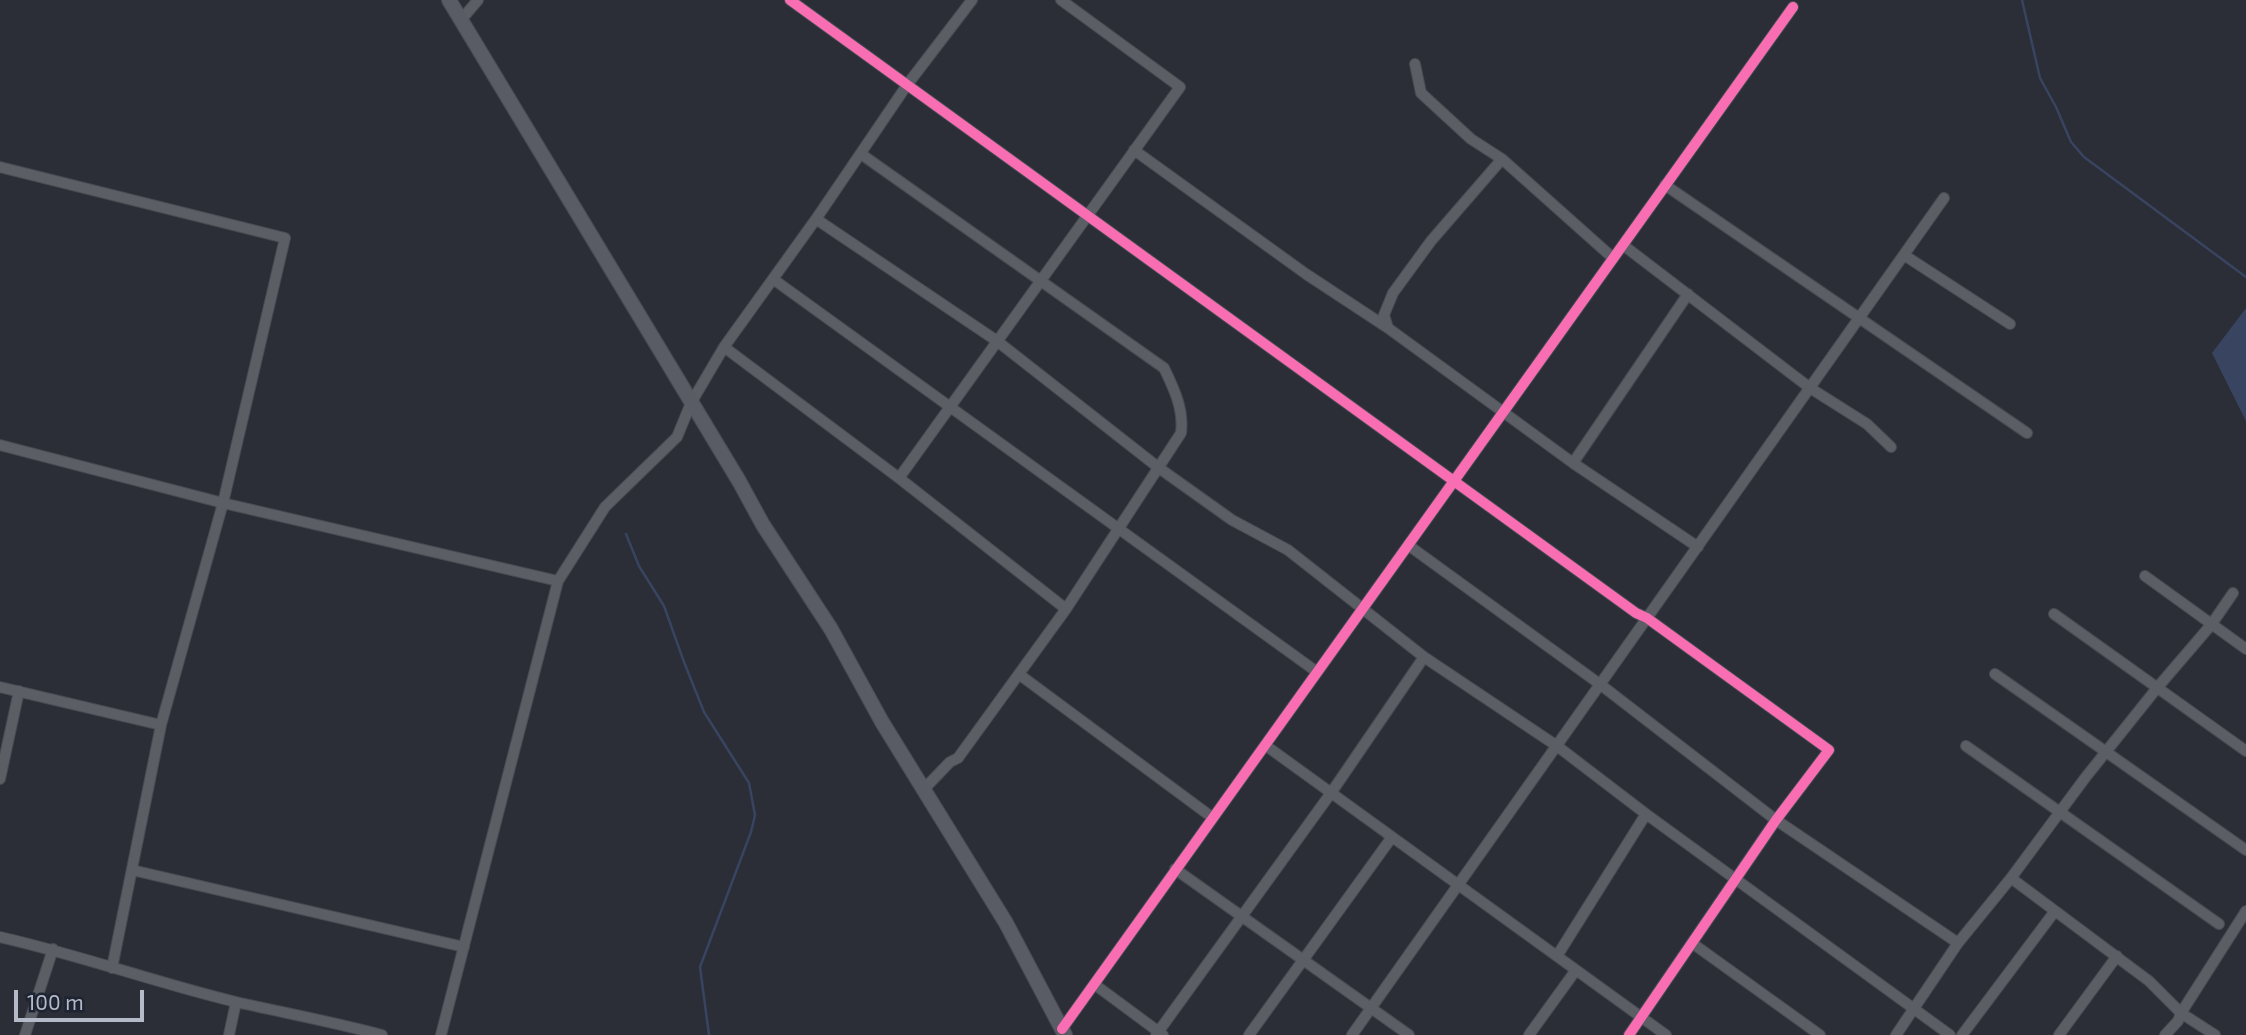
<!DOCTYPE html>
<style>
body{margin:0}
#map{position:relative;width:2246px;height:1035px;overflow:hidden;background:#2b2e37;font-family:"Exo 2",sans-serif}
canvas{display:block}
.scale{position:absolute;left:14px;top:990px;width:130px;height:32px;box-sizing:border-box;border:4px solid #b5bac8;border-top:0;padding-left:9px;font-size:21px;line-height:24px;white-space:nowrap;color:#b5bac8;-webkit-text-stroke:5px #1e2432;paint-order:stroke}
</style>
<div id="map">
<canvas width="2246" height="1035"></canvas>
<div class="scale">100 m</div>
</div>
<script>
const g = document.querySelector('canvas').getContext('2d');
g.lineJoin = 'round';
function fill(path, color) {
  g.fillStyle = color;
  g.fill(path, 'evenodd');
}
function strokePath(path, color, width, dash) {
  g.strokeStyle = color;
  g.lineWidth = width;
  g.lineCap = dash ? 'butt' : 'round';
  g.setLineDash(dash || []);
  g.stroke(path);
}
fill(new Path2D(`
 M2246,308V421L2212,353Z`), '#384460');
strokePath(new Path2D(`
 M2022,0L2040,78L2056,107L2071,142L2084,157L2246,277
 M626,534L639,566L664,606L684,662L704,712L749,783L755,815L751,832L700,967L709,1035`), '#384460', 2.5);
const street = new Path2D(`
 M790,0L1636,613L1647,618L1829,750L1776,820L1629,1035
 M461,20L478,0
 M1415,64L1421,93L1471,139L1502,159L1613,258
 M1134,150L1306,274L1388,328L1573,463L1698,547
 M861,154L1164,368C1174,389 1184,409 1181,433L1066,609L958,758L950,762L924,789
 M0,167L285,238L223,503L161,725L112,968
 M1665,185L2027,433
 M816,219L997,341L1159,468L1232,520L1288,550L1424,657L1557,746L1646,814L1950,1035
 M1623,245L1810,388L1867,424L1891,447
 M1904,255L2010,324
 M773,279L1317,672
 M1388,328L1384,315L1393,293L1431,241L1502,159
 M724,347L899,478L1066,609
 M0,445L223,503L558,581
 M1573,463L1688,294
 M899,478L1180,87L1061,0
 M1408,545L1601,685L1776,820L1958,943
 M2145,576L2246,649
 M2054,614L2246,751
 M1995,674L2246,850
 M1020,675L1213,818
 M0,687L161,725
 M1265,745L1666,1035
 M1966,746L2219,924
 M0,779L19,691
 M1175,869L1409,1035
 M132,870L464,947
 M2011,878L2149,981L2181,1013L2178,1021L2165,1035
 M0,937C80,955 157,983 236,1002C285,1013 333,1022 382,1035
 M1692,943L1820,1035
 M1557,956L1646,814
 M1094,984L1163,1035
 M1062,1029L1793,7
 M25,1035L53,949
 M229,1035L236,1002
 M441,1035L558,581L605,507L677,437L691,403L724,347L816,219L907,85L972,0
 M1156,1035L1331,793L1424,657
 M1249,1035L1392,837
 M1352,1035L1944,198
 M1529,1035L1576,970
 M1896,1035L1958,943L2011,878L2085,778L2157,688L2211,625L2233,593
 M1962,1035L2055,911
 M2059,1035L2117,956
 M2215,1035L2181,1013L2246,911`);
const secondary = new Path2D(`
 M449,0L739,481L763,525L831,629L882,722L1006,923L1065,1035`);
strokePath(street, '#484b51', 12);
strokePath(secondary, '#484b51', 16);
strokePath(street, '#5b5e65', 10);
strokePath(secondary, '#595c64', 14);
strokePath(new Path2D(`
 M790,0L1636,613L1647,618L1829,750L1776,820L1629,1035
 M1062,1029L1793,7`), '#f96db3', 10);
</script>
